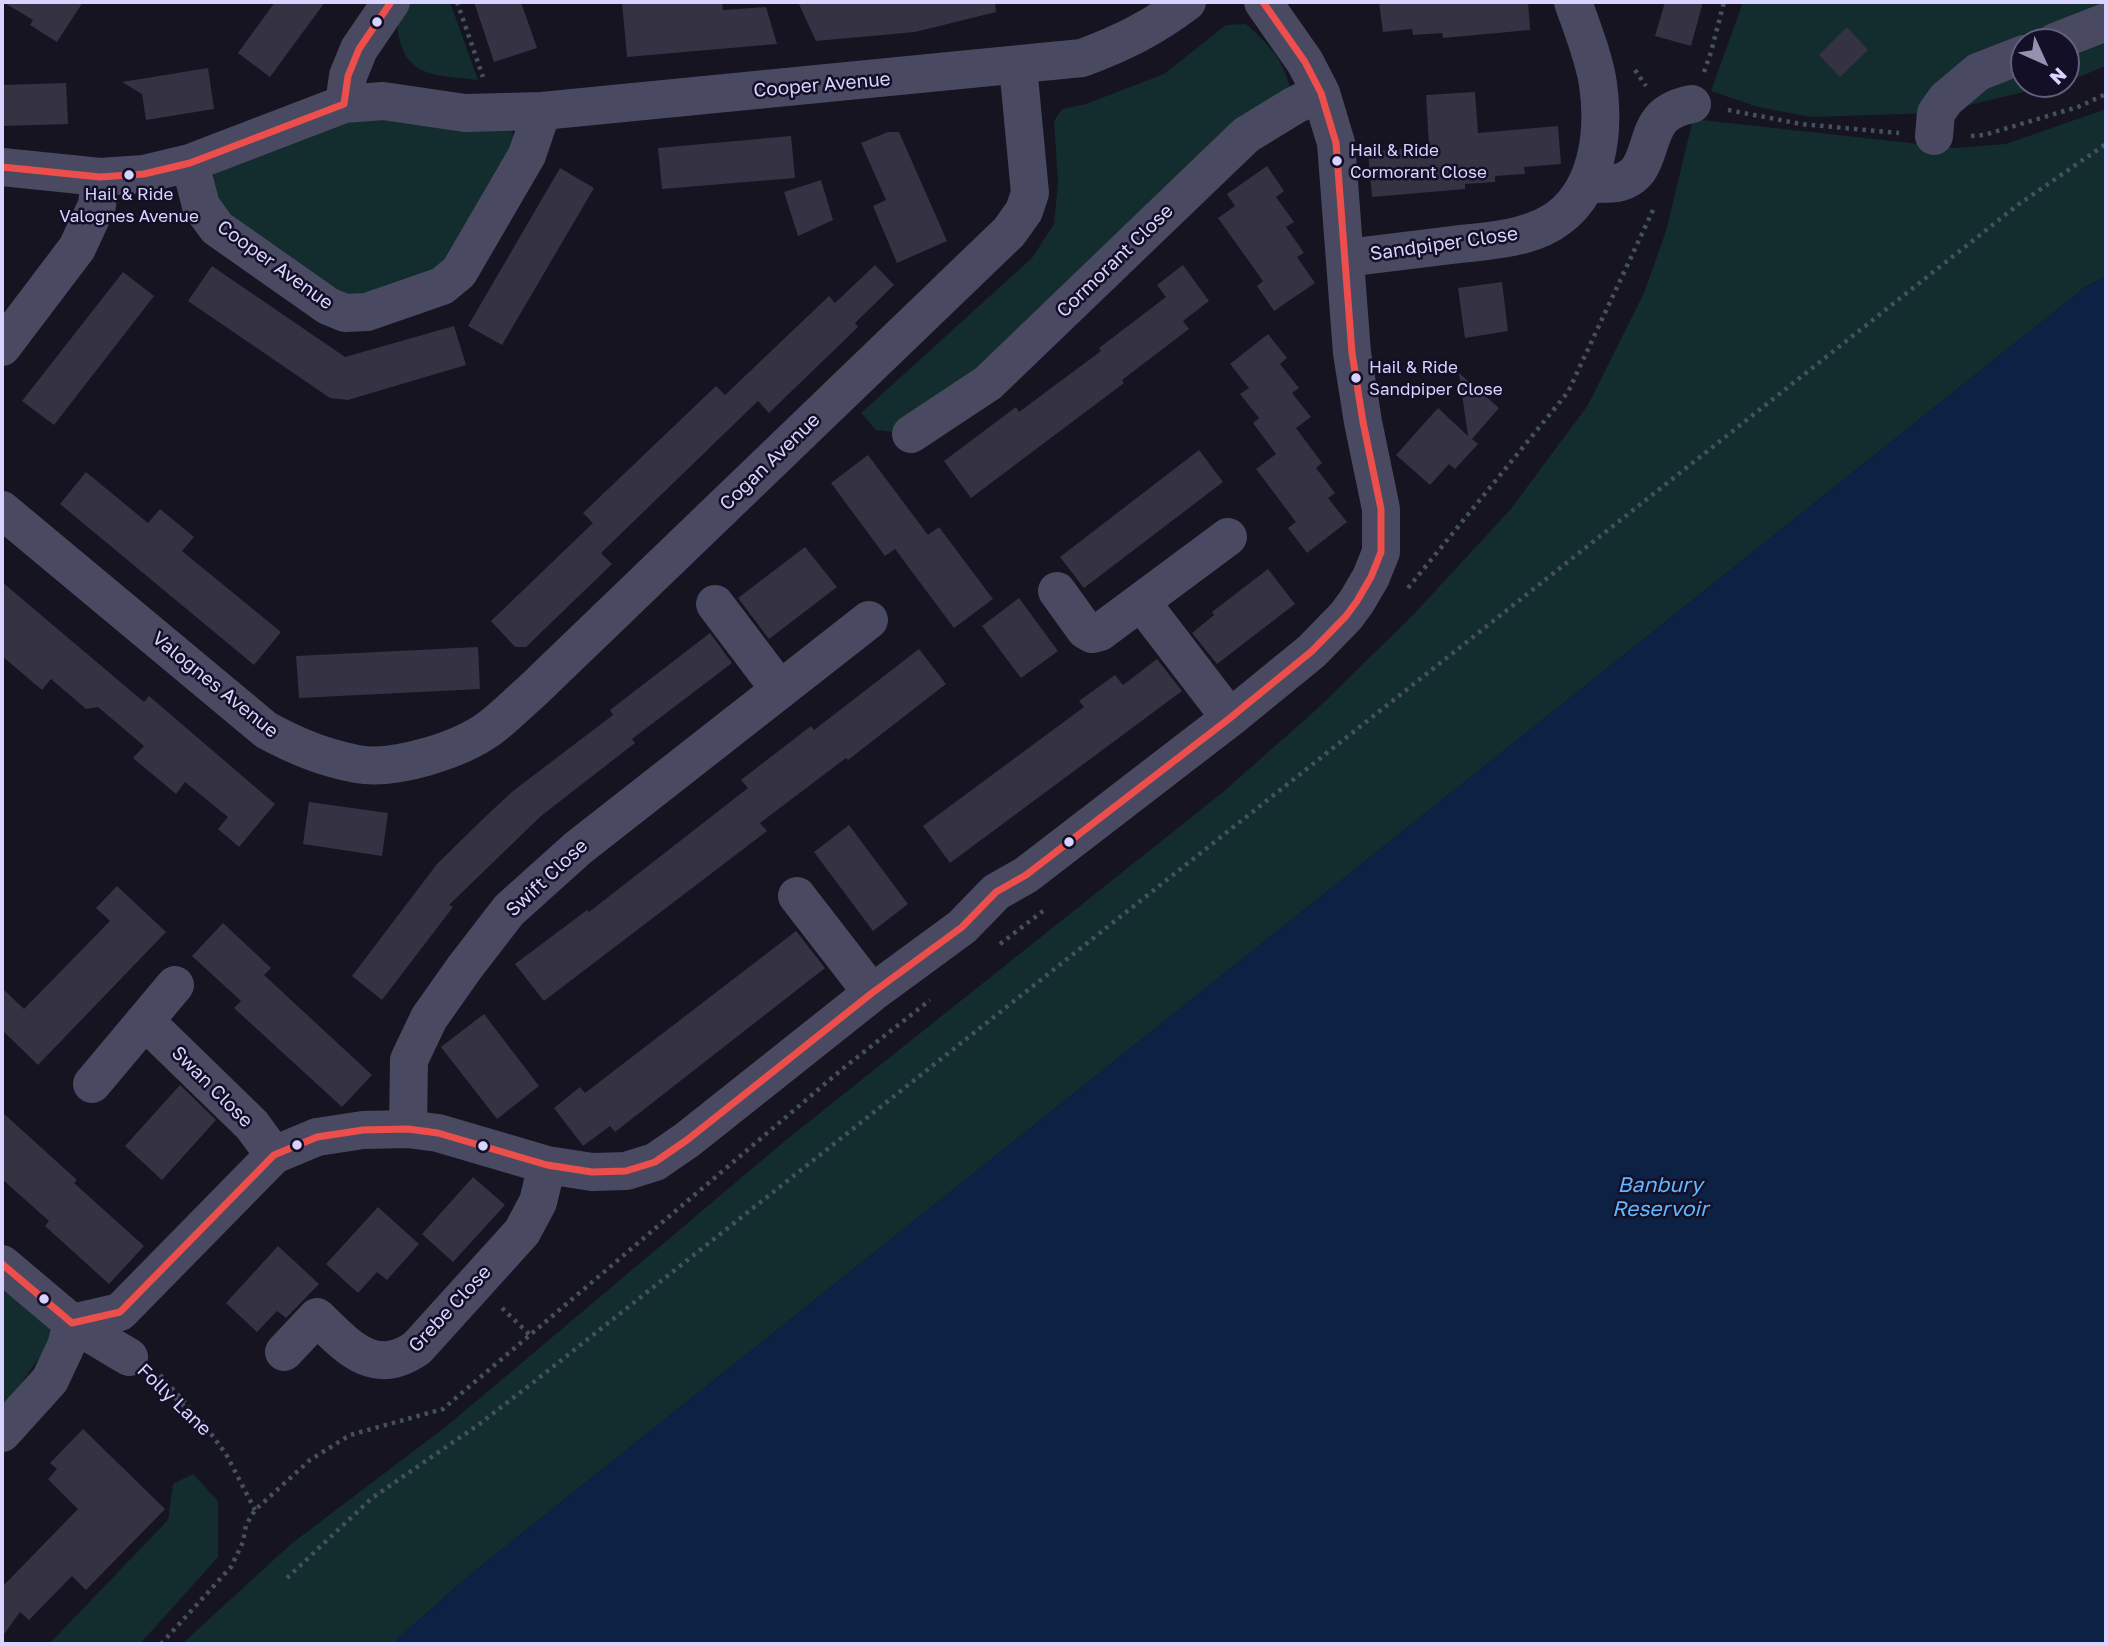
<!DOCTYPE html>
<style>
body{margin:0}
#map{position:relative;width:2108px;height:1646px;overflow:hidden;background:#161421;font-family:"Golos Text",sans-serif}
canvas{display:block}
.frame{position:absolute;inset:0;border:4px solid #d9d4ff;pointer-events:none}
.north{position:absolute;left:2010px;top:28px;width:70px;height:70px;box-sizing:border-box;background:#130f26;border:2px solid #625e7d;border-radius:50%;rotate:135deg;font-size:19px;font-weight:700;line-height:28px;text-align:center;color:#d9d4ff}
.north::after{content:'';display:block;margin:auto;width:24px;height:32px;background:#9591b1;clip-path:polygon(50% 0,100% 100%,50% 72%,0 100%)}
</style>
<div id="map">
<canvas width="2108" height="1646"></canvas>
<div class="frame"></div>
<div class="north">N</div>
</div>
<script>
const g = document.querySelector('canvas').getContext('2d');
g.lineJoin = 'round';
function fill(path, color) {
  g.fillStyle = color;
  g.fill(path, 'evenodd');
}
function strokePath(path, color, width, dash) {
  g.strokeStyle = color;
  g.lineWidth = width;
  g.lineCap = dash ? 'butt' : 'round';
  g.setLineDash(dash || []);
  g.stroke(path);
}
function drawText(font, color, halo, rows, align = 'center') {
  g.font = font + ' "Golos Text",sans-serif';
  g.lineWidth = 5;
  g.setLineDash([]);
  g.textBaseline = 'middle';
  g.strokeStyle = halo;
  g.fillStyle = color;
  for (const [text, x, y, turn = 0] of rows) {
    g.save();
    g.translate(x, y);
    g.rotate((+turn || 0) * Math.PI / 180);
    g.textAlign = isNaN(turn) ? turn : align;
    if (halo) g.strokeText(text, 0, 0);
    g.fillText(text, 0, 0);
    g.restore();
  }
}
fill(new Path2D(`
 M411,2H450L478,80C450,76 411,79 402,47C394,24 398,21 411,2Z
 M1743,2H2106V66L2066,82V42H2024V84H2057L1936,113L1811,117L1758,107L1711,91Z
 M1246,24C1279,54 1284,62 1295,105L911,434L876,430L861,413L1032,258L1054,224L1058,182L1054,121L1062,109L1086,104L1164,74L1226,25Z
 M2106,109V276L2084,288L467,1577L392,1644H182L291,1544L448,1425L786,1140L1223,792L1317,709L1413,615L1510,510L1588,405L1644,293L1666,231L1693,119L1955,148L2006,144Z
 M389,116L509,127L518,143L443,268L364,299L336,292L210,199L215,169L342,121Z
 M2,1289L57,1333L2,1410Z
 M193,1474L218,1501V1557L140,1644H49L168,1520L173,1484Z`), '#132c2d');
fill(new Path2D(`
 M2106,276V1644H392L467,1577L2084,288Z`), '#0d2144');
fill(new Path2D(`
 M3,2H83L57,42L30,25L33,20Z
 M275,2H325L270,77L238,53Z
 M474,2H521L537,48L494,62Z
 M622,2H722L723,10L766,7L777,44L627,57Z
 M798,2H995L996,12L915,32L816,41Z
 M1379,2H1528L1530,30L1443,38L1442,33L1413,35L1412,29L1383,32Z
 M1665,2H1703L1691,46L1655,36Z
 M1847,27L1868,50L1840,77L1819,55Z
 M208,68L214,109L146,120L142,94L122,82Z
 M66,83L68,124L2,126V85Z
 M1475,92L1478,133L1558,126L1561,164L1524,167L1525,174L1495,176V182L1465,184V189L1372,197L1368,152L1429,146L1426,95Z
 M888,132H899L947,241L897,263L873,206L886,200L861,143Z
 M791,136L795,178L662,189L658,148Z
 M1267,166L1284,191L1276,197L1294,222L1286,227L1304,253L1297,257L1315,283L1274,311L1257,286L1263,281L1218,218L1235,206L1227,194Z
 M560,168L594,188L502,345L468,326Z
 M821,180L833,220L798,236L784,192Z
 M875,265L894,285L855,323L858,327L769,413L758,401L601,553L612,564L526,647H515L491,621L593,523L583,513L716,386L725,395L829,296L835,303Z
 M1183,265L1209,301L1183,321L1189,329L1122,380L1124,383L971,498L944,461L1016,407L1019,412L1101,351L1099,348L1166,297L1157,285Z
 M212,266L345,357L454,326L466,365L348,400L330,398L188,301Z
 M123,272L154,296L54,425L22,401Z
 M1502,282L1508,331L1465,338L1458,288Z
 M1268,334L1287,358L1280,364L1299,388L1292,393L1311,417L1296,428L1322,463L1316,468L1335,493L1328,498L1347,522L1307,553L1288,528L1296,522L1256,469L1276,454L1253,423L1259,418L1240,394L1249,388L1230,364Z
 M1459,373L1499,408L1472,439L1478,444L1455,469L1449,464L1430,485L1396,455L1438,408L1468,436Z
 M1199,450L1223,482L1084,588L1060,557Z
 M868,455L928,535L939,527L993,599L954,628L895,549L885,556L831,483Z
 M86,472L148,523L160,509L194,537L182,551L281,632L254,665L60,504Z
 M805,547L837,587L769,639L738,598Z
 M1268,569L1295,604L1217,664L1192,633L1214,615L1212,612Z
 M2,582L144,702L149,696L275,804L239,847L218,829L228,817L185,782L176,794L133,758L144,746L98,707L86,709L51,679L42,690L2,656Z
 M1019,598L1058,651L1021,678L982,626Z
 M710,633L732,663L632,739L635,743L541,816L449,905L453,907L382,1000L352,976L437,864L485,817L513,791L613,715L610,710Z
 M478,647L480,689L299,698L296,656Z
 M919,649L946,684L848,760L846,758L760,823L767,831L544,1001L515,964L587,910L589,912L748,788L741,780L811,726L814,730Z
 M1157,659L1182,691L950,863L923,826L1084,707L1079,701L1115,675L1123,685Z
 M309,802L388,813L382,856L303,844Z
 M849,825L908,904L873,931L814,852Z
 M117,886L166,932L38,1065L2,1030V988L24,1009L110,921L96,908Z
 M223,923L271,968L264,975L372,1075L342,1107L234,1008L241,1001L192,956Z
 M796,931L825,968L615,1132L610,1126L583,1146L554,1108L580,1087L585,1093Z
 M484,1014L539,1086L497,1119L441,1047Z
 M180,1085L216,1120L162,1180L125,1146Z
 M2,1112L77,1180L74,1183L144,1246L109,1284L45,1226L49,1221L2,1179Z
 M473,1177L505,1205L453,1262L422,1234Z
 M378,1207L419,1244L387,1280L377,1272L358,1293L326,1264Z
 M278,1246L319,1284L286,1318L277,1311L257,1332L226,1303Z
 M83,1429L165,1509L86,1590L72,1576L29,1620L20,1612L2,1637V1587L78,1509L48,1479L57,1469L50,1463Z`), '#343243');
strokePath(new Path2D(`
 M457,2L483,77
 M1635,70L1646,86
 M1704,72L1711,52L1724,2
 M1728,110L1801,124L1899,133
 M1971,136L1984,135L2078,107L2106,94
 M1408,588L1568,392L1654,208
 M1000,944L1043,911
 M502,1308L530,1335
 M160,1375L189,1407
 M156,1381L203,1423L226,1454L255,1510
 M287,1578L372,1498L478,1425L535,1381L2019,204L2106,144
 M161,1644L231,1567L243,1542L246,1525L255,1510L310,1460L350,1435L443,1409L846,1066L930,1000`), '#44505f', 4.5, [3.5, 5]);
strokePath(new Path2D(`
 M2055,42L2106,22
 M344,104L348,76L359,49L391,2
 M1934,136L1936,113L1946,99L1978,72L2024,54
 M190,163L201,206L217,228L328,306L345,313L367,312L442,286L459,272L527,155L542,111
 M2,167L100,177L144,174L190,163L344,104L383,101L465,113L542,111L1082,58C1122,43 1153,28 1187,2
 M1587,184C1597,184 1607,184 1616,183C1652,176 1643,139 1662,118C1670,110 1681,106 1692,104
 M1346,258C1381,254 1417,249 1452,245C1485,241 1522,240 1551,223C1598,195 1605,133 1598,84C1594,57 1582,28 1573,2
 M2,347L77,248L97,205L100,177
 M911,434L988,383L1246,135L1295,105L1321,93
 M2,510L266,730C295,746 324,758 357,764C394,771 460,750 490,728C505,717 517,704 531,692L1009,232L1024,211L1030,193L1018,66
 M1057,591L1085,630L1092,634L1100,632L1228,537
 M1142,603L1230,718
 M715,604L780,690
 M797,896L872,993
 M146,1022L252,1125L274,1155
 M92,1084L175,985
 M408,1129L409,1060L429,1018L465,967L509,910L578,848L869,620
 M2,1264L72,1323L129,1357
 M72,1323L120,1312L274,1155L317,1137L363,1130L408,1129L438,1133L547,1165L592,1172L626,1171L655,1162L687,1140L872,993L962,927L996,892L1026,875L1230,718L1312,651L1346,616L1357,601L1371,577L1381,552V509L1363,422L1352,353L1336,143L1321,93L1305,62L1263,2
 M284,1352L317,1317C348,1347 374,1378 417,1348L522,1232L538,1202L547,1165
 M2,1433L50,1380L66,1346L72,1323`), '#4a4962', 38);
strokePath(new Path2D(`
 M2,167L100,177L144,174L190,163L344,104L348,76L359,49L391,2
 M2,1264L72,1323L120,1312L274,1155L317,1137L363,1130L408,1129L438,1133L547,1165L592,1172L626,1171L655,1162L687,1140L872,993L962,927L996,892L1026,875L1230,718L1312,651L1346,616L1357,601L1371,577L1381,552V509L1363,422L1352,353L1336,143L1321,93L1305,62L1263,2`), '#ec4f4b', 7);
for (const [x, y, r, color] of [
 [377,22,6,"#d9d4ff"],
 [1337,161,6,"#d9d4ff"],
 [129,175,6,"#d9d4ff"],
 [1356,378,6,"#d9d4ff"],
 [1069,842,6,"#d9d4ff"],
 [297,1145,6,"#d9d4ff"],
 [483,1146,6,"#d9d4ff"],
 [44,1299,6,"#d9d4ff"]
]) {
  const dot = new Path2D();
  dot.arc(x, y, r, 0, 2 * Math.PI);
  g.fillStyle = color;
  g.fill(dot);
  strokePath(dot, '#130f26', 2.5);
}
drawText('17px', '#d9d4ff', '#130f26', [
 ["Hail & Ride",1350,151],
 ["Cormorant Close",1350,173],
 ["Hail & Ride",129,195,"center"],
 ["Valognes Avenue",129,217,"center"],
 ["Hail & Ride",1369,368],
 ["Sandpiper Close",1369,390]
], 'left');
drawText('19px', '#d9d4ff', '#130f26', [
 ["Cooper Avenue",822,85,-5],
 ["Sandpiper Close",1444,244,-8],
 ["Cormorant Close",1115,261,-44],
 ["Cooper Avenue",275,265,36],
 ["Cogan Avenue",770,462,-44],
 ["Valognes Avenue",215,685,39],
 ["Swift Close",547,878,-43],
 ["Swan Close",212,1087,45],
 ["Grebe Close",450,1309,-47],
 ["Folly Lane",174,1400,44]
]);
drawText('italic 21px', '#62b6ff', '#130f26', [
 ["Banbury",1660,1185],
 ["Reservoir",1660,1209]
]);
</script>
